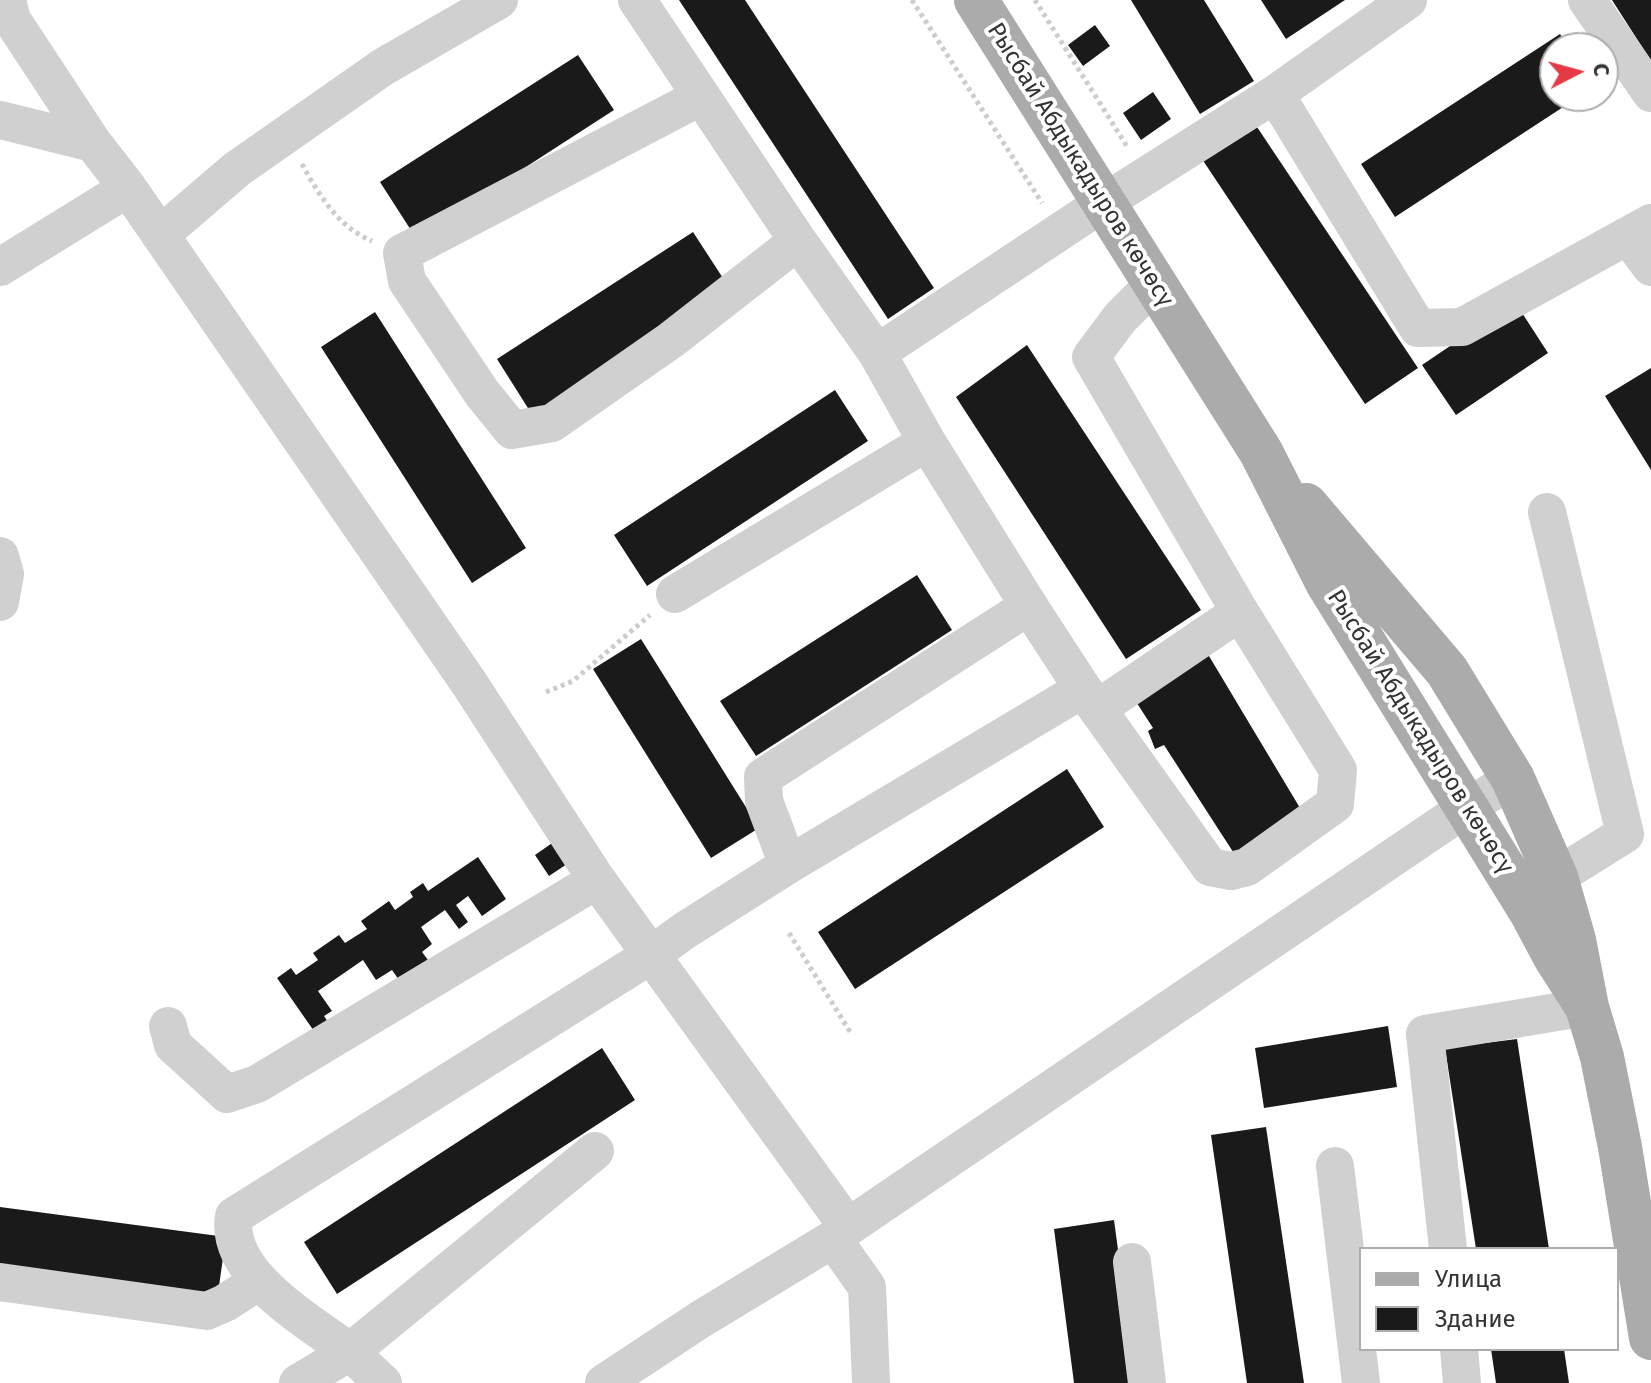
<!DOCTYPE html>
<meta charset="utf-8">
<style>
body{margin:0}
#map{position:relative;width:1651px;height:1383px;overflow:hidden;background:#fff;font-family:"Fira Sans",sans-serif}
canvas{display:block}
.legend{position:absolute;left:1359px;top:1247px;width:260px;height:104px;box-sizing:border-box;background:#fff;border:2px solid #adadad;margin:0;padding:10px 14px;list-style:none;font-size:24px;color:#333}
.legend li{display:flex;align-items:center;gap:16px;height:40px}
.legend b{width:40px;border:2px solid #adadad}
.north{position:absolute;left:1539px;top:32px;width:80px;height:80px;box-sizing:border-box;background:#fff;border:2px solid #adadad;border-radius:50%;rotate:84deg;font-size:22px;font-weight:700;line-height:32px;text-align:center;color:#333}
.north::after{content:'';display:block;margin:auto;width:28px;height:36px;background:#e63946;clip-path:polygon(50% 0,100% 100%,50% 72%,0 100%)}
</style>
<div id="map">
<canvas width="1651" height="1383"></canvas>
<ul class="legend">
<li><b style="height:10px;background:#ababab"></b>Улица</li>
<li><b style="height:22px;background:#1a1a1a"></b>Здание</li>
</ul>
<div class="north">С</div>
</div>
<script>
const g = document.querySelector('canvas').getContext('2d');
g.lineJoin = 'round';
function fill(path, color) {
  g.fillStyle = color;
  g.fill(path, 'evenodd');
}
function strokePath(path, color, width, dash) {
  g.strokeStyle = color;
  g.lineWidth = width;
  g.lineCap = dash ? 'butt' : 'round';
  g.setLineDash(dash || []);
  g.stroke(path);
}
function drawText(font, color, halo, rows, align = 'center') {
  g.font = font + ' "Fira Sans",sans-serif';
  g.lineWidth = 8;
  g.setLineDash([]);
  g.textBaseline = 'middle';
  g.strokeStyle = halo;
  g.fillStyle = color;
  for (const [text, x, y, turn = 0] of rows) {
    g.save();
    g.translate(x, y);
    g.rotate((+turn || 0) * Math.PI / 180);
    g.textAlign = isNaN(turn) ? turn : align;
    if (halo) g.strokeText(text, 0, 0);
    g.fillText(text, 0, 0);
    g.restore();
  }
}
fill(new Path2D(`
 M679,0H745L934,288L888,319Z
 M1131,0H1204L1254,81L1200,114Z
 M1261,0H1345L1286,39Z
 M1612,0H1651V61Z
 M1095,25L1110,46L1083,66L1068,45Z
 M1560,34L1569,48H1555V96H1580L1395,217L1361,164Z
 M578,55L614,110L416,238L380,182Z
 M1153,92L1171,119L1141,140L1123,113Z
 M1255,124L1418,368L1365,404L1202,159Z
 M693,232L730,289L533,416L497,359Z
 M1515,302L1548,353L1456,415L1422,365Z
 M375,312L526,548L472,583L321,347Z
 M1027,345L1201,610L1126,659L956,397Z
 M1651,368V470L1605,396Z
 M835,390L868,441L647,586L614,535Z
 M917,575L952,630L756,756L720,701Z
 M641,639L759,828L711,858L593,669Z
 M1203,646L1303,813L1237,858L1164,745L1155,749L1148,731L1153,728L1131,694Z
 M1067,769L1104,827L855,989L818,932Z
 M565,834L579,856L549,876L535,855Z
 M478,857L506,899L482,916L468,896L456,905L468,922L459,929L445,910L421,927L432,944L422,952L428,960L399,980L392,970L376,980L363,960L318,991L332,1011L324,1016L330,1025L316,1034L277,978L291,968L296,975L318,960L313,953L339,935L345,943L367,929L361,921L389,901L395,910L413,897L410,892L423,883L428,891Z
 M1388,1026L1397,1087L1264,1108L1255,1048Z
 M1517,1039L1549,1249H1476L1445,1048Z
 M602,1048L635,1100L337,1294L304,1242Z
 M1266,1127L1304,1383H1247L1211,1135Z
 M0,1207L226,1237L217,1300L0,1271Z
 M1114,1220L1136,1383H1074L1054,1229Z
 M1491,1349H1564L1569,1383H1496Z`), '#1a1a1a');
strokePath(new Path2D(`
 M912,0L1042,203
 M1035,0L1128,148
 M302,164C319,195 338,227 372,241
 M546,692L573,681L650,615
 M789,933L852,1035`), '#cdcdcd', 5, [4, 4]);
strokePath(new Path2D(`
 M7,0L12,20L93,143L128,188L469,683L597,880L848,1227L833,1239L701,1319L604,1383
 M637,0L798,241L877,353L927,442L1029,606L1083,689L1210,867L1231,871L1247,867L1335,804L1338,770L1240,612L1091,357L1120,318L1154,284
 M1587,0L1651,93
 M1275,94L1418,328L1462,327L1651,223
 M700,97L402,253L407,281L482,393L512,430L552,423L671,340L798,241
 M0,120L93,143
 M160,235L237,169L383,67L499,0
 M1628,236L1651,267
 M0,267L128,188
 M877,353L1103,203L1275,94L1408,0
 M1547,512L1625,834L1556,877
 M0,556L5,574L0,602
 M675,594L927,442
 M1097,709L1240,612
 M788,865L764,801L763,777L1029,606
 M168,1026L173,1045L227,1094L257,1084L597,880
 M595,1151L350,1352C309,1321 224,1274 234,1216L651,955L684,931L788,865L1083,689
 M1335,1166L1361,1383
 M848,1227L1466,808L1513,779
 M833,1239L867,1287L871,1383
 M1448,1249L1425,1034L1587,1007
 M1132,1262L1147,1383
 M0,1282L207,1311L225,1303L259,1281
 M1459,1349L1462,1383
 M298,1383L350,1352L383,1383`), '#d0d0d0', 38);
strokePath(new Path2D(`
 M976,0L1261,452L1328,584L1531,912L1555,957L1587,1007
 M1306,505L1447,671L1513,779L1556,877L1574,940L1587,1007L1602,1057L1620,1147L1651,1338`), '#ababab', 44);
drawText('24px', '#333', '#fff', [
 ["Рысбай Абдыкадыров көчөсү",1080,165,58],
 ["Рысбай Абдыкадыров көчөсү",1420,732,58]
]);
</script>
